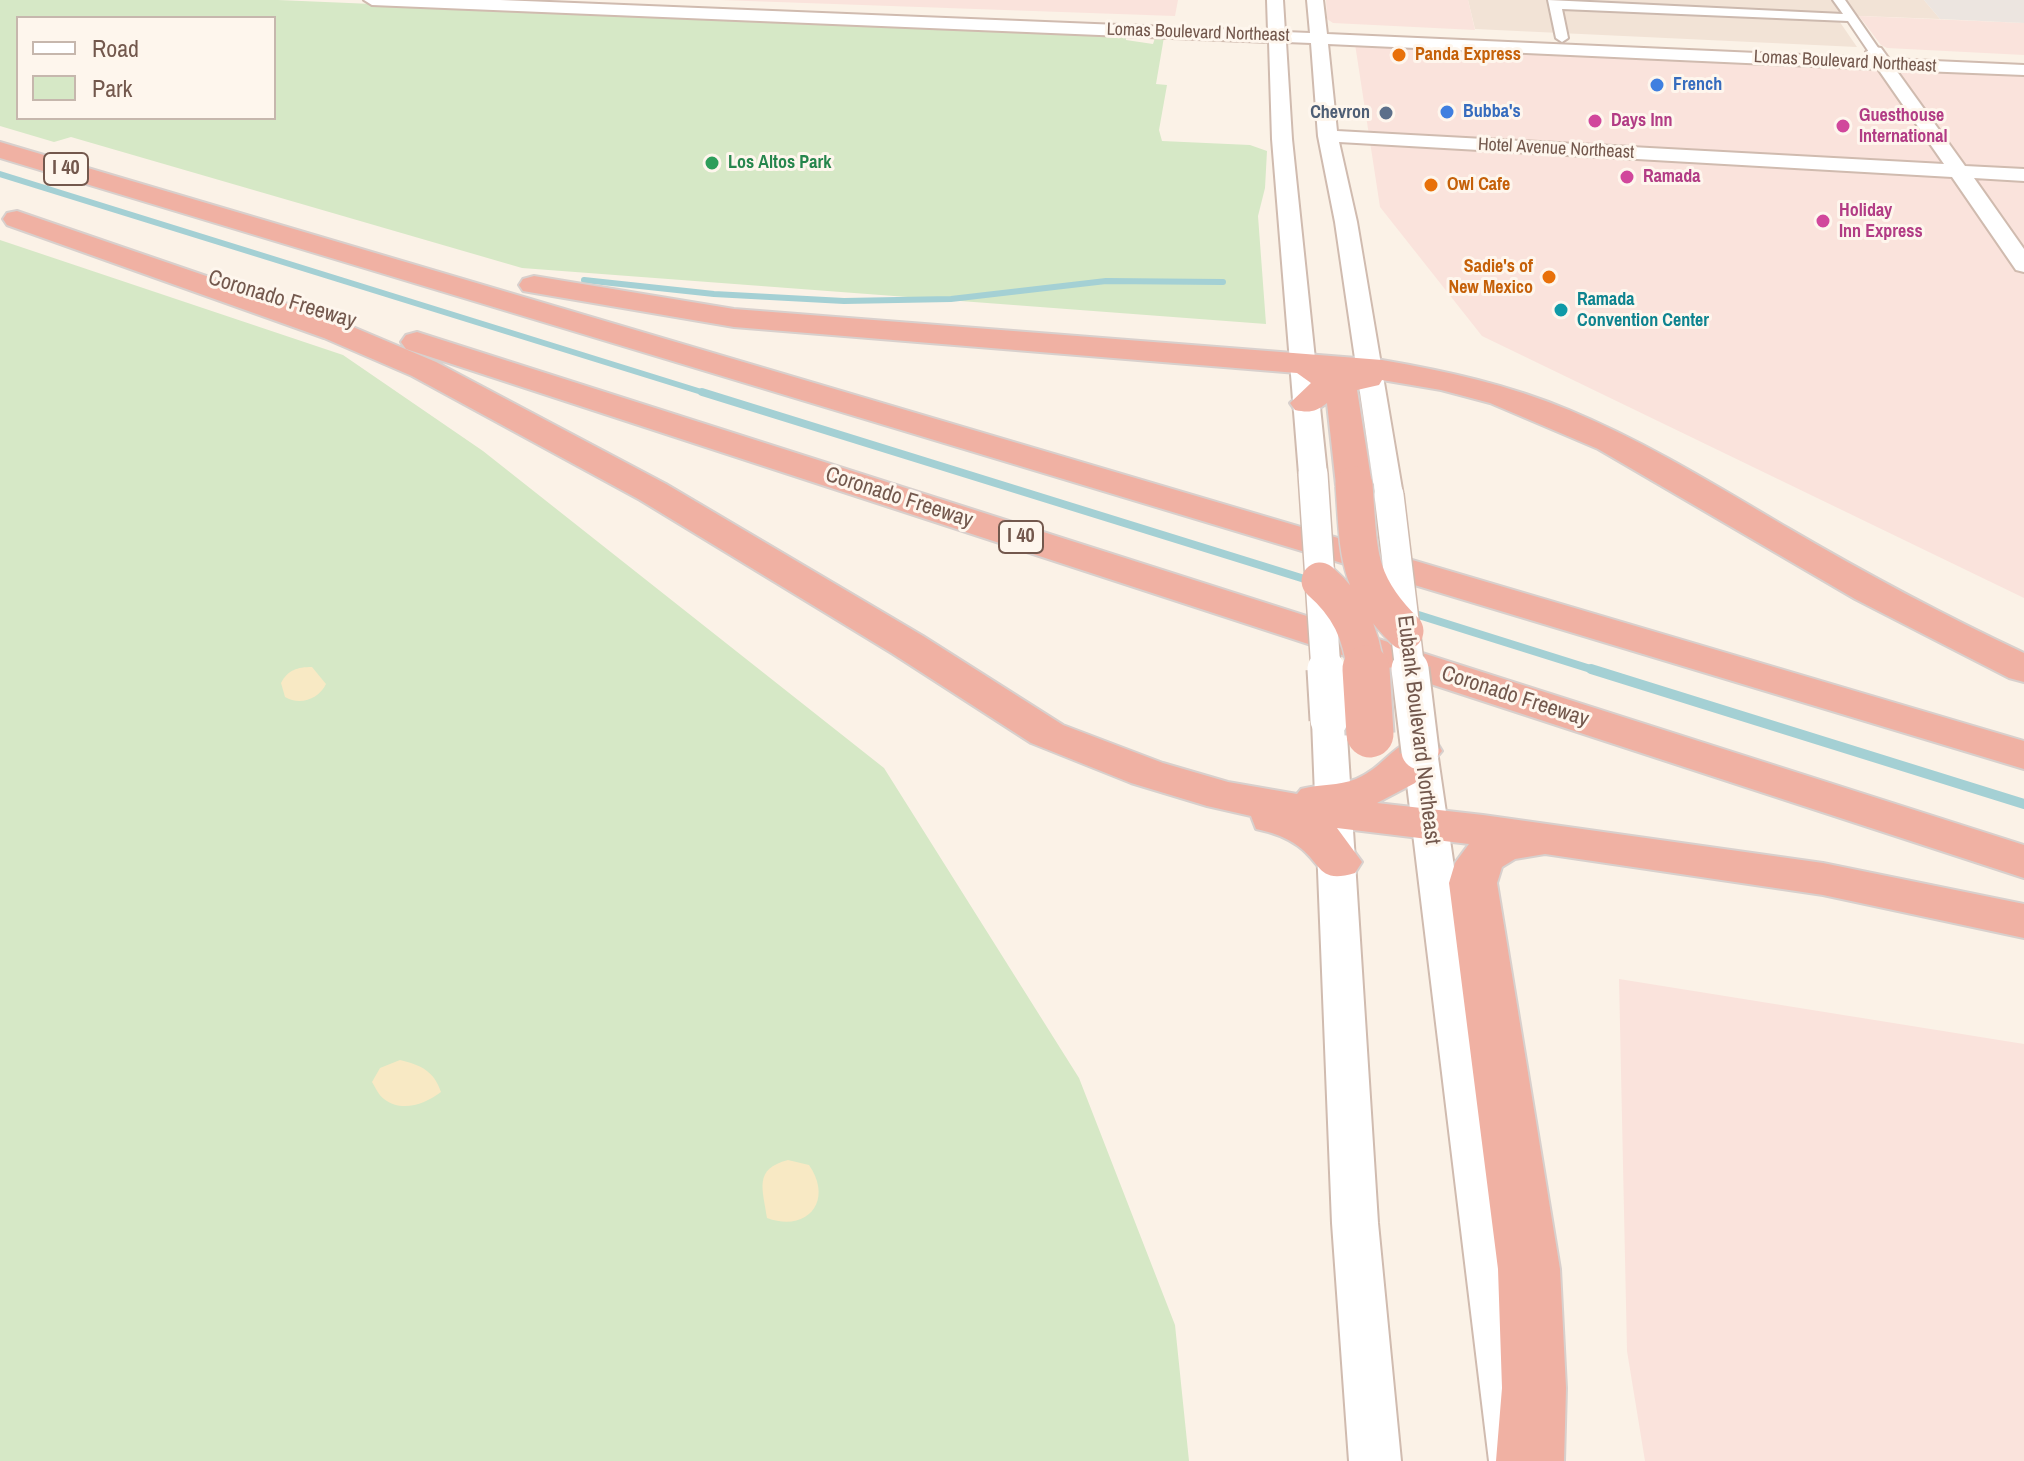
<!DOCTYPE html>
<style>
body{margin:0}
#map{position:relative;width:2024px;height:1461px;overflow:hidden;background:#fbf2e7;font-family:"Archivo Narrow",sans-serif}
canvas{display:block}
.legend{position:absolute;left:16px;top:16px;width:260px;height:104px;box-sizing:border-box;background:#fef6ed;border:2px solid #c6b7ad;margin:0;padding:10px 14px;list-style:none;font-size:24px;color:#73584d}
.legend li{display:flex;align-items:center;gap:16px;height:40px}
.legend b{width:40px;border:2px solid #c6b7ad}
</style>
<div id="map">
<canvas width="2024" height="1461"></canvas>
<ul class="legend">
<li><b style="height:10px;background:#fff"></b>Road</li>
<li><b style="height:22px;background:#d6e8c6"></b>Park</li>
</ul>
</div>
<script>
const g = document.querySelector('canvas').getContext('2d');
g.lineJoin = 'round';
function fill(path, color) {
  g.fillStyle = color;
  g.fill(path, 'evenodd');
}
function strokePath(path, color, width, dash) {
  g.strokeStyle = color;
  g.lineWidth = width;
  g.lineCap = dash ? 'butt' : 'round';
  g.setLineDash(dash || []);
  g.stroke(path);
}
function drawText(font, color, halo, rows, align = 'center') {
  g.font = font + ' "Archivo Narrow",sans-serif';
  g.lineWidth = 6;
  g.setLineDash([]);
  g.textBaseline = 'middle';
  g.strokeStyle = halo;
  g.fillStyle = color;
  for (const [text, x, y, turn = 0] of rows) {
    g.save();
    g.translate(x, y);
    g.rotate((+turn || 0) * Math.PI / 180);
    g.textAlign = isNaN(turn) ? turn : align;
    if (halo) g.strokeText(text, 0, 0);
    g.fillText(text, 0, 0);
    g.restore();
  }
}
fill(new Path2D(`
 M1468,0H1924L1940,19L1835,15L1857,47L1475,29Z`), '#f2e3d6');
fill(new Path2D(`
 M720,0H1178L1175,16Z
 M1326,0H1468L1475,30L1333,23L1327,19Z
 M1859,16L2024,23V55L1887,48L1881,45Z
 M1355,44L2024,75V598L1482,336L1380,207Z
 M1619,979L2024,1044V1461H1645L1627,1351Z`), '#fae3dc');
fill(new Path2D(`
 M1924,0H2024V23L1940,19Z`), '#ece5e0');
fill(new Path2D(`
 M0,0H278L1126,36V40L1153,44L1155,38L1164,37L1156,84L1167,85L1159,130L1162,141L1250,145L1267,151L1265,188L1258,216L1266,324L522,268L71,137L54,142L0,126ZM18,18H274V118H18Z
 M0,240L343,355L483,451L884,768L1079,1078L1175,1325L1189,1461H0Z`), '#d6e8c6');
fill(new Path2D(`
 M312,667L326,684C319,699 300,706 285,697L281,683C288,670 297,667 312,667Z
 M400,1060C421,1065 434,1071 441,1092C425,1104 402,1113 384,1099C379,1096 375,1087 372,1082L380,1068Z
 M788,1160L809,1165C834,1201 807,1233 767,1218C763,1189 753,1169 788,1160Z`), '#f8e9c4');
strokePath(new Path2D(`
 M0,174L708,394
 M584,280L714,294L844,301L951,299L1106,281L1223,282`), '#a4d0d4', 6);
strokePath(new Path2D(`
 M702,392L1311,581
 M1409,612L1597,671`), '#a4d0d4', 8);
strokePath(new Path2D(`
 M1591,669L2024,804`), '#a4d0d4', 10);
const street = new Path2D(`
 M1548,0L1843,14L1833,0H1845L1881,52L1871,55L1848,21L1562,9L1568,38L1562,42L1556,38Z`);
const secondary = new Path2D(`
 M364,0H500L1268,31L1267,0H1283L1285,32L1310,33L1307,0H1323L1327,34L1870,58L1866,52L1875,47L1881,48L1889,59L2024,65V75L1896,70L1965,166L2024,169V181L1974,178L2024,249V272L2016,270L1952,177L1339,142L1357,222L1403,495L1399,501L1389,503L1379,501L1375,495L1335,222L1318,136L1311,43L1286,42L1292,139L1327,474L1323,480L1313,482L1303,480L1299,474L1272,139L1269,42L372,5ZM1328,44L1878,69L1944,164L1337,131Z
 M1329,710L1341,713L1346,720L1378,1223L1401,1461H1349L1332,1223L1312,720L1317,713Z
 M1420,740L1432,744L1437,751L1541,1461H1489L1403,751L1408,744Z`);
const highway = new Path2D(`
 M0,142L2024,741V769L0,158Z
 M17,211L346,324L436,362L666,484L923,636L1063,725L1163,763L1228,782L1297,794L1301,789C1319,784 1339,786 1356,779C1390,765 1397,731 1436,741L1442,751L1415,783L1377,803L1483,815L1823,863L2024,904V938L1823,895L1545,854L1515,859L1502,867L1497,883L1560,1269L1566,1388L1564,1461H1496L1502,1388L1498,1269L1449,883L1455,863L1469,844L1337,828L1362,862L1355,873C1317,884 1323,864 1298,846C1286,837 1271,832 1256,829L1251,816L1207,806L1131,783L1031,743L893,654L640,500L412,376L324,338L7,225L3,219L7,213Z
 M534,276L734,309L1382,360C1446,371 1509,385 1569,410C1646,442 1717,486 1788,528C1865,573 1943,615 2024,653V682L2009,678L1855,599L1598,449L1490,403L1441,390L1382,380L1379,385L1357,390L1372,485L1367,493L1354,496L1341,493L1336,485L1327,403C1316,412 1309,413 1295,410L1290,403L1311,383L1297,373L734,327L523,291L519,285L523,279Z
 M417,332L2024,845V878L406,349L401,342L406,335Z`);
strokePath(street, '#ccb9ae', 4);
strokePath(secondary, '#d0bbaf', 4);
strokePath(highway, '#d8d0cd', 4);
fill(street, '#fff');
fill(secondary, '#fff');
fill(highway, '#f0b1a3');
const secondaryBridgeFar1 = new Path2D(`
 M1313,474L1326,671
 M1389,495L1410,671`);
const secondaryBridge = new Path2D(`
 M1326,669L1329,720
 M1410,669L1420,751`);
const highwayBridgeFar1 = new Path2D(`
 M1354,485C1359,551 1355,582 1405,631
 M1320,581C1349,606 1361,633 1366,671`);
const highwayBridge = new Path2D(`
 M1366,669L1370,734`);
strokePath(secondaryBridgeFar1, '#d0bbaf', 32, []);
strokePath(secondaryBridge, '#d0bbaf', 41, []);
strokePath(highwayBridgeFar1, '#d8d0cd', 40, []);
strokePath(highwayBridge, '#d8d0cd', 51, []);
strokePath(secondaryBridgeFar1, '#fff', 29);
strokePath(secondaryBridge, '#fff', 37);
strokePath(highwayBridgeFar1, '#f0b1a3', 37);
strokePath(highwayBridge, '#f0b1a3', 47);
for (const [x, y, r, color] of [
 [1399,55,8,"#e8710a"],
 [1657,85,8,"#3f7fe0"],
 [1447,112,8,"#3f7fe0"],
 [1386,113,8,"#5c6f8a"],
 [1595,121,8,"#d1479c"],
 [1843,126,8,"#d1479c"],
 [712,163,8,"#2e9e5b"],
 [1627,177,8,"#d1479c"],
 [1431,185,8,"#e8710a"],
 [1823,221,8,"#d1479c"],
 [1549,277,8,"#e8710a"],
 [1561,310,8,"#0f9aa8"]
]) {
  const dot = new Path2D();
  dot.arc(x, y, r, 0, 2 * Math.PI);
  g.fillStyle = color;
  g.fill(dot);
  strokePath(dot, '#fef6ed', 3);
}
drawText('18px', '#73584d', '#fef6ed', [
 ["Lomas Boulevard Northeast",1198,33,2],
 ["Lomas Boulevard Northeast",1845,62,3],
 ["Hotel Avenue Northeast",1556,149,3]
]);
drawText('bold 18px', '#c56008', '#fef6ed', [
 ["Panda Express",1415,55],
 ["Owl Cafe",1447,185],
 ["Sadie's of",1533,267,"right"],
 ["New Mexico",1533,288,"right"]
], 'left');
drawText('bold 18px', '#366cbe', '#fef6ed', [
 ["French",1673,85],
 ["Bubba's",1463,112]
], 'left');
drawText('bold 18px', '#4e5e75', '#fef6ed', [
 ["Chevron",1370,113]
], 'right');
drawText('bold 18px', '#b23c85', '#fef6ed', [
 ["Guesthouse",1859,116],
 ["International",1859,137],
 ["Days Inn",1611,121],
 ["Ramada",1643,177],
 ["Holiday",1839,211],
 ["Inn Express",1839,232]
], 'left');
drawText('bold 18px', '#27864d', '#fef6ed', [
 ["Los Altos Park",728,163]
], 'left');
drawText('bold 18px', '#0d838f', '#fef6ed', [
 ["Ramada",1577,300],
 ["Convention Center",1577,321]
], 'left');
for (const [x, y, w] of [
 [66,169,44],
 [1021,537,44]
]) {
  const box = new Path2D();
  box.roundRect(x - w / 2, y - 16, w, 32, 6);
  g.fillStyle = '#fef6ed';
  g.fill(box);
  strokePath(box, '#73584d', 2);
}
drawText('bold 20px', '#73584d', null, [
 ["I 40",66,169],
 ["I 40",1021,537]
]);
drawText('22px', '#73584d', '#fef6ed', [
 ["Coronado Freeway",282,300,17],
 ["Coronado Freeway",899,498,18],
 ["Coronado Freeway",1515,697,18],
 ["Eubank Boulevard Northeast",1418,730,83]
]);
</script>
